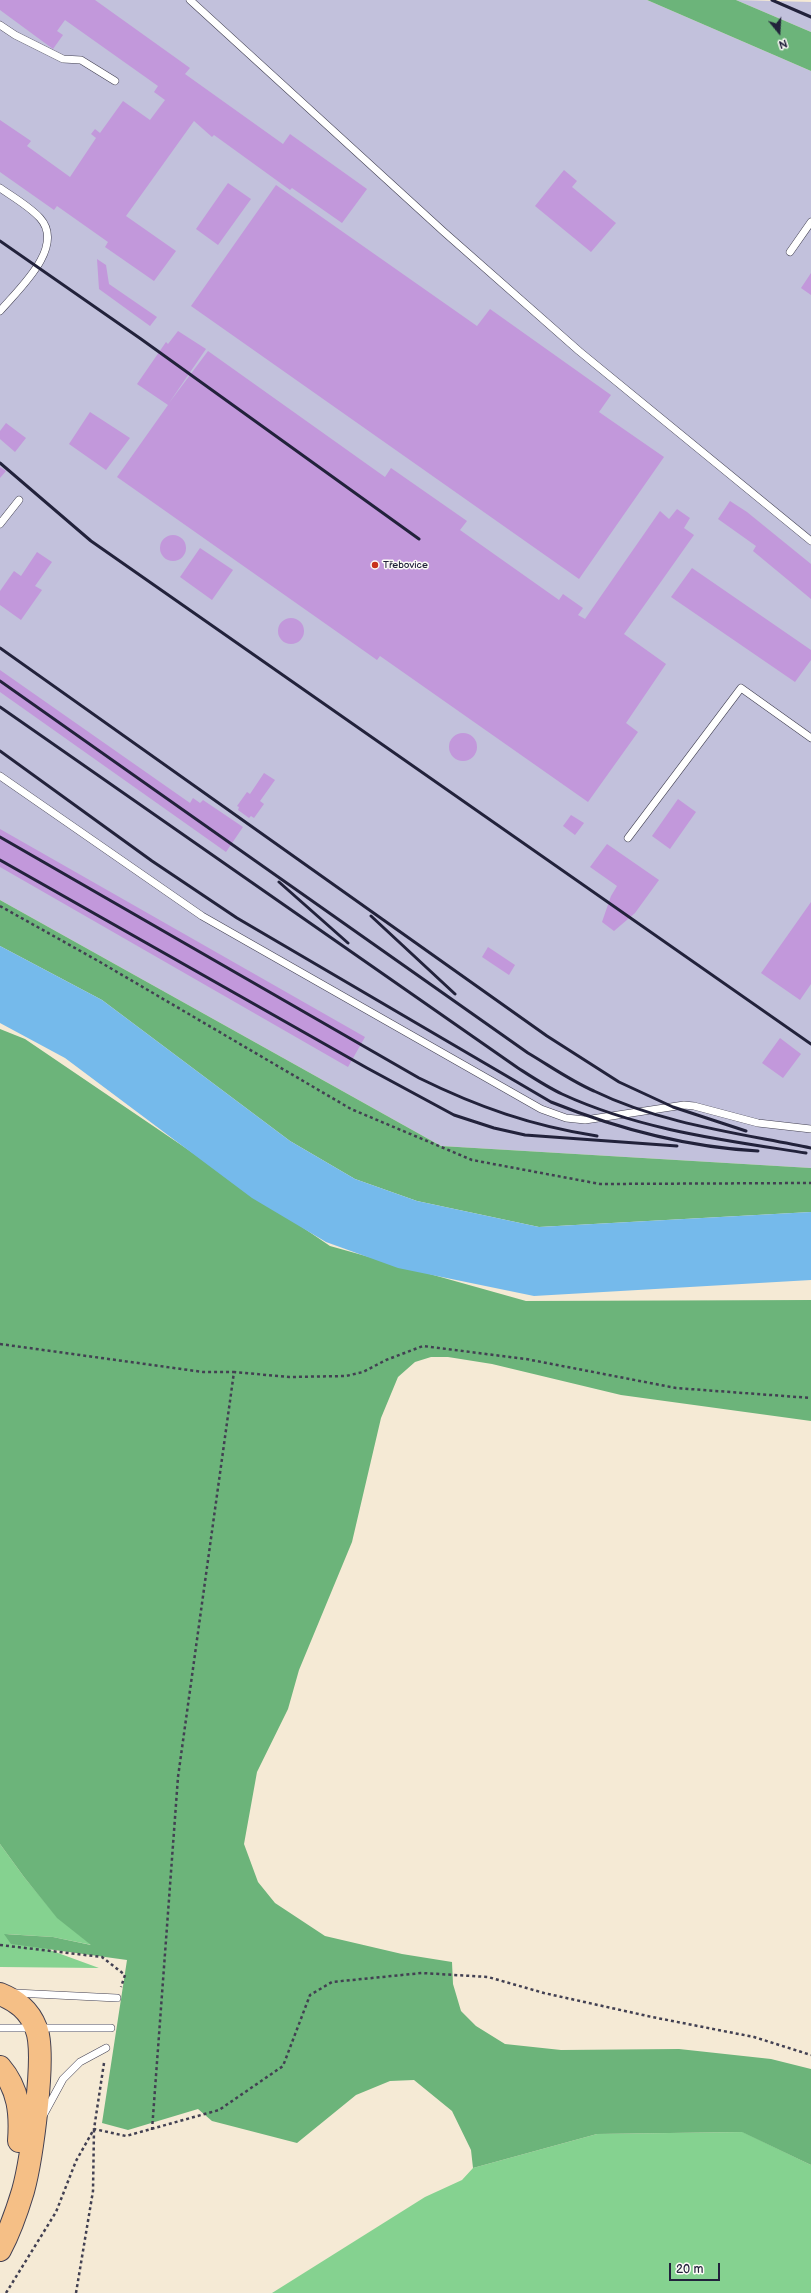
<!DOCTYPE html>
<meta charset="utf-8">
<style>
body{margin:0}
#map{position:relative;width:811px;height:2293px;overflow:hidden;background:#f5ead5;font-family:"Balsamiq Sans",sans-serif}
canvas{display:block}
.north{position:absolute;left:759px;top:12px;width:40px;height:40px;-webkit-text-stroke:3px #fdfcf7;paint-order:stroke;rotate:162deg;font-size:11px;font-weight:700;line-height:16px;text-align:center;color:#22223b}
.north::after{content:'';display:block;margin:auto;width:14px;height:18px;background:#22223b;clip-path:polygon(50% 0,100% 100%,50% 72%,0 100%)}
.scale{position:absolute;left:669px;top:2263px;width:51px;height:18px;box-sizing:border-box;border:2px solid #22223b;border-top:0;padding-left:5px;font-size:12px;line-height:14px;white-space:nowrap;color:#22223b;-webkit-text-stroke:3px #fdfcf7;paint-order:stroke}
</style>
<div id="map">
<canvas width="811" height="2293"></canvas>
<div class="north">N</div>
<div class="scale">20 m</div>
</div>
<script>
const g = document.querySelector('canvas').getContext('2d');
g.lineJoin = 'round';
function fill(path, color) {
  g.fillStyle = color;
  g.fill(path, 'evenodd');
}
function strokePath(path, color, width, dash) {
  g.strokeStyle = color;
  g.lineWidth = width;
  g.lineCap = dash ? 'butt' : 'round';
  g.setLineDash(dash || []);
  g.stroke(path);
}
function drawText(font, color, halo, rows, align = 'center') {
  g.font = font + ' "Balsamiq Sans",sans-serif';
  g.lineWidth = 3;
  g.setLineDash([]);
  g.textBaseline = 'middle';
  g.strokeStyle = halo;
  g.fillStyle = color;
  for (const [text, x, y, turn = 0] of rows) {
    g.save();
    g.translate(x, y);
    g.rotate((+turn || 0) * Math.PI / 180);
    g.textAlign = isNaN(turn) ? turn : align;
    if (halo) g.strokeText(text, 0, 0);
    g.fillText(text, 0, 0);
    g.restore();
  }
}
fill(new Path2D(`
 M0,0H647L811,71V1168L441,1146L0,900Z
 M736,0L811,2V32Z`), '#c2c1dc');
fill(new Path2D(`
 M0,1844L24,1877L57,1917L92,1945L53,1937L6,1934L99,1968L0,1967Z
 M743,2132L811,2165V2293H272L425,2197L462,2180L473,2168L597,2134Z`), '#85d290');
fill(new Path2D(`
 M647,0H736L811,32V71Z
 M0,900L441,1146L811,1168V1212L539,1227L417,1201L355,1179L290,1141L102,1000L0,946Z
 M0,1029L25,1039L330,1246L526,1301L811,1300V1421L621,1395L492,1364L448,1357H431L415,1362L398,1377L381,1418L352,1542L299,1670L288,1709L257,1772L244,1844L258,1882L275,1903L325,1936L402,1954L452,1962L453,1984L461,2011L476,2026L505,2044L561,2050L679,2049L771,2059L811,2069V2165L742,2132L597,2134L473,2168L471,2150L452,2111L414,2080L390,2081L356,2095L297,2143L212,2121L198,2109L128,2130L102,2123L127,1960L11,1944L4,1934L53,1937L91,1945L57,1918L24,1877L0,1844Z`), '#6cb47a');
fill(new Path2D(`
 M0,946L102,1000L290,1141L355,1179L417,1201L539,1227L811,1212V1280L534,1296L398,1268L326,1242L252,1198L65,1058L0,1023Z`), '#75baeb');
fill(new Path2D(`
 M0,0H95L190,68L185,74L283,144L290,134L367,189L342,223L292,188L290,190L214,135L212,137L194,121L126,216L176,251L154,281L105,247L108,242L57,206L54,210L0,172V120L31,141L27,146L70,177L96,138L91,134L95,129L100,133L123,101L150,120L165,100L154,92L158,86L65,20L57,31L63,35L53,49L0,10Z
 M564,170L577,181L572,187L616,223L591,252L535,206Z
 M228,183L251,199L218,245L196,229Z
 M276,185L477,326L490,309L611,395L599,412L664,457L579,579L191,306Z
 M97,259L106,265L109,284L157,317L150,326L99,289Z
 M811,273V295L801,288Z
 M178,331L206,349L169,403L208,351L385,477L391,468L467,521L460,530L559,600L563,594L583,608L578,615L585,619L660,511L669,519L677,509L690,518L684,528L694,535L624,634L666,664L626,723L638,732L588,802L380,656L377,660L117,477L168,405L137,384L166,342L168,344Z
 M90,412L130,438L106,470L69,444Z
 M6,423L26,438L15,452L0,439V431Z
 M0,467L6,471L0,478Z
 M730,501L747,512L811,564V599L753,551L756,546L718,519Z
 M160 548a13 13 0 1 1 26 0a13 13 0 1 1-26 0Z
 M200,548L233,570L212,600L180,577Z
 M37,552L52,562L35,586L42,590L21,620L0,605V591L14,571L21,576Z
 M692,568L811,650V660L795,682L671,597Z
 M278 631a13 13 0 1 1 26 0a13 13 0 1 1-26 0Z
 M0,670L190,803L193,798L200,803L203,800L243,827L226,852L0,692Z
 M449 747a14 14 0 1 1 28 0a14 14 0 1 1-28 0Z
 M264,773L275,780L260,801L264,804L254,818L251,816L249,818L238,810L239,807L237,806L247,792L250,794Z
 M678,799L696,812L670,849L652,836Z
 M571,815L584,823L575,835L563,826Z
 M0,829L365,1037L348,1067L0,867Z
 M607,844L659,880L635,913L614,931L602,922L611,896L617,886L590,867Z
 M811,902V984L800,1000L761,973Z
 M488,947L515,965L509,975L482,957Z
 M780,1038L801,1054L783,1078L762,1063Z`), '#c298db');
const lane = new Path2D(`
 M190,0L444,232L579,351L811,541
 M0,25L15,35L63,59L81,60L115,81
 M0,188C13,197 29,206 40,218C66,247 18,290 0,311
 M790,252L811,222
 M0,524L19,500
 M0,776L202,916L541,1109L566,1118L585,1120L684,1105L694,1106L758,1123L811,1129
 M628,838L741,688L811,738
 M15,1993L117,1998
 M0,2028H111
 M44,2114L63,2079L80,2062L106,2048`);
const highway = new Path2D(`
 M0,1994C17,2001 29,2010 36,2028C47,2053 31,2162 23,2191C17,2211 10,2231 0,2250
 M0,2067C19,2089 21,2114 19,2141`);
strokePath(lane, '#424052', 8);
strokePath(highway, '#424052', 24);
strokePath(new Path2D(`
 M0,906L100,962L351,1109L472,1160L600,1184L811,1183
 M0,1344L203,1372H234
 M0,1945L102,1957L125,1975L121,1987
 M104,2063L94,2129L126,2136L219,2110L283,2066L310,1995L332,1982L422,1973L488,1977L544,1993L652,2017L754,2037L811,2055
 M152,2130L178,1777L234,1372L289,1377L346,1376L363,1372L386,1360L423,1346L526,1359L676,1388L811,1398
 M6,2293L56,2212L76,2161L94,2129
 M76,2293L93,2191L94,2129`), '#424052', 2.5, [3, 3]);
strokePath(lane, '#fff', 7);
strokePath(highway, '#f5bf86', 22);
strokePath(new Path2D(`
 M772,0L811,17
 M0,241L141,339L419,539
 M0,463L91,541L811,1044
 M0,648L547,1036L619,1082L673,1107L746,1131
 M0,681L528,1053C550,1066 571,1081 594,1091C662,1124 738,1133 811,1148
 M0,707L518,1068C532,1077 547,1087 562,1094C640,1130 723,1140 806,1153
 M0,751L152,861L237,918L551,1102C618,1129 685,1147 758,1151
 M0,837L419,1078C478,1107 532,1126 597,1136
 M0,860L367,1068L454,1115L494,1128L525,1135L677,1146
 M279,882L348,943
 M371,916L455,994`), '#22223b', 3);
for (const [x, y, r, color] of [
 [375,565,4,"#c8321e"]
]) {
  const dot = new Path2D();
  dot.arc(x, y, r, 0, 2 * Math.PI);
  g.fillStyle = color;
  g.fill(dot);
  strokePath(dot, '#fdfcf7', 1.5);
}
drawText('10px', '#22223b', '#fdfcf7', [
 ["Třebovice",383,565]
], 'left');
</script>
